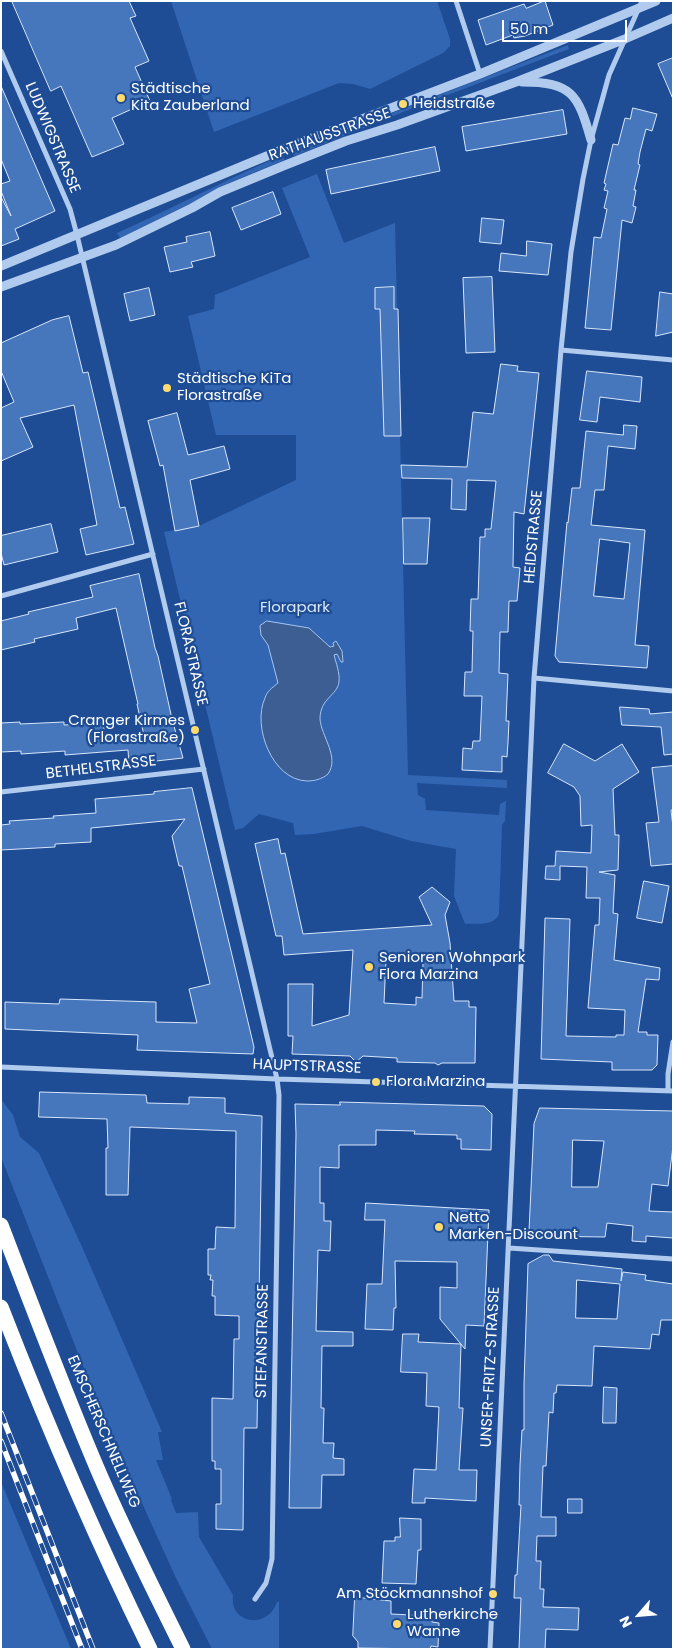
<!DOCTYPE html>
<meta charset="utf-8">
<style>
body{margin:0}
#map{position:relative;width:674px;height:1650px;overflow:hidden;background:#1e4d95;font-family:Poppins,sans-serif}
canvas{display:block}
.frame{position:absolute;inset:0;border:2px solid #fff;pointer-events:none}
.north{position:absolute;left:614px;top:1590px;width:50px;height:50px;-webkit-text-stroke:4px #1e4d95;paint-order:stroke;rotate:243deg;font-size:14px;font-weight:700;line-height:20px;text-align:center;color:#fff}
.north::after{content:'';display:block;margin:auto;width:18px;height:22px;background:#fff;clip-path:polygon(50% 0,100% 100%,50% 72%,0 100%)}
.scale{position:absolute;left:502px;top:20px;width:125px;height:22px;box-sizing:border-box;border:2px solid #fff;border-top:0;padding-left:6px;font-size:15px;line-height:18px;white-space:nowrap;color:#fff;-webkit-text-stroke:4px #1e4d95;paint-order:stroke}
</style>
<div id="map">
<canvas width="674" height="1650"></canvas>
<div class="frame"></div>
<div class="north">N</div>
<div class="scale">50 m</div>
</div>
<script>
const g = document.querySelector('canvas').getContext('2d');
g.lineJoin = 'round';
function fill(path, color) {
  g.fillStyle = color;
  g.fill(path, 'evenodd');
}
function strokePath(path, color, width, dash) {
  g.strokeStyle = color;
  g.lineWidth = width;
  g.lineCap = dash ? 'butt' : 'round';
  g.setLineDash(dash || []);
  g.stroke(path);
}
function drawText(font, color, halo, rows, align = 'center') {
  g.font = font + ' Poppins,sans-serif';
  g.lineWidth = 4.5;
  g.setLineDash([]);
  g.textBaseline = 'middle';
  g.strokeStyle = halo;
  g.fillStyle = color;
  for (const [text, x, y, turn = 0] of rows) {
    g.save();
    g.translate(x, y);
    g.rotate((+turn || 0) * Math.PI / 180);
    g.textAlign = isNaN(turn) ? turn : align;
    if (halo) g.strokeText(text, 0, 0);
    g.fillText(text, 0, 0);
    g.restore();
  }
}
fill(new Path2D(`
 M171,1H437L450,39V46L443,53L370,89L353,84L339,83L214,132Z
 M568,45L569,49L408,110L294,156L292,152Z
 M283,155L284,160L229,183L185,207L120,238L117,233C173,208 227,179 283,155Z
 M317,174L344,243L395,223L408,775L507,780V788L417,783L418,795L425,799L426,810L499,815L500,804L506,801L505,821L502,825L499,914C494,927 476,923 465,924L454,896L456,849L411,841L362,826L314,834L295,835L293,823L259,814L243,828L235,830L164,532L199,526L296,480V435H216L188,316L214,309L215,295L310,257L282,188Z
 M1,1099L13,1115L20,1137L39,1153L83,1249L162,1432H158L163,1460H156L172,1499L171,1500L176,1513L198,1512L199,1537L233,1595C229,1624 268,1630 277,1602H279V1649H212L176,1578L117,1448L85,1371L1,1157Z
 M1,1482L71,1649H1Z`), '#3266b3');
const water = new Path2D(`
 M267,621L309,628L330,647L334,646L333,643L336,641L342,651L343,662H341L337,654L334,655C336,663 340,673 339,682C337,696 320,698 320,719C321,736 340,757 328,774C322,779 315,781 307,781C272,780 252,726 265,698C267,691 272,688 278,683L268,645L261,635L260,626Z`);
fill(water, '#3d5e93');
strokePath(water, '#a5c5f0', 1);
const building = new Path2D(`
 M12,1H129L136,16L130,18L149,61L135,67L150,101L112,118L124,144L92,157L61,86L51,91Z
 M545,1L553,25L525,36L514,38L513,35L486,45L478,20L524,4L526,8Z
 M673,58V99L658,64Z
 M1,86L55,211L15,229L19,239L1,246V197L11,216L1,191V184L10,181L1,159Z
 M633,108L657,114L652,131L646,129L640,152L638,164L640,165L634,190H636L633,206L636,207L632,223L622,220L611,330L585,328L594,237L601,238L607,209L604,208L608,191L604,190L606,184L604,183L613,144L618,145L625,118L630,119Z
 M563,110L567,134L466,151L462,127Z
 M435,147L440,171L331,194L326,170Z
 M273,192L281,214L241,230L232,208Z
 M482,218L504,220L501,244L480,242Z
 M210,232L215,256L191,262L193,267L170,272L164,247L187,242L186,237Z
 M527,241L552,244L548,275L499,271L501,253L526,256Z
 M492,277L495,352L466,353L463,278Z
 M394,287V309H398L401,436H384L380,309H375V288Z
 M149,288L155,315L130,321L124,294Z
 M660,292L673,294V332L656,336Z
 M69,316L83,373L88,372L120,508L125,507L134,544L86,555L80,529L97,525L74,405L20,418L33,447L1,461V408L14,402L1,371V343L52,320Z
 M501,364L518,366L517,371L539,373L524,514L514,512L513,567L520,568L517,601H509L508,632H500L499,673L508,674L506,721H509L508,742L507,757L502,756V772L462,770L463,748L472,749L473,741H480L482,696H464L465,672H472L473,631H470L471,599H478L480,537H485V529H491L496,481L467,480L466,510L451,509L452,479L402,478L401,465L467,467L473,412L493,414Z
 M587,371L642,377L640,402L600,397L597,422L580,420Z
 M177,413L188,455L224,446L230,469L190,480L199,526L175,531L163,465L160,466L148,421Z
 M624,425L637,426L635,449L608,446L604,490H595L591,525L645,530L635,645L649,646L647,668L559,662L555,656L567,522L568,523L572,488H580L586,431L623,435ZM600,539L630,543L624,599L594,596Z
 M403,518H430L427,564H404Z
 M51,524L58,552L4,565L1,553V536Z
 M139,574L155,648L158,656L172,719L183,758L129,764L128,750L65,755V751L21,754V751L1,752V723L20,722V724L64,722V725L104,723V738L144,736L137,704H138L116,608L76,618L78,629L34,639L35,642L1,650V621L29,614L28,612L93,597L90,586Z
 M620,707L649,709L650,714L673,712V754L664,755L661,727L622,725Z
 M564,744L595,761L622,744L639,772L613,789L615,835H619L618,870L599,872L615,875L613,913L618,914L614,960L660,968L659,980L646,979L638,1032H647V1035H658L657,1065L652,1070H612V1062L541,1059L545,918L570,919L566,1036L616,1037V1035H624L625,1010L588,1008L595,925H599L600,898H586L587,867L560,866V880L545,879L546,866H555L556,851L591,853L592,825L581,826L580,796L574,787L548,773Z
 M673,766V810H671L673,827V864L651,866L646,823L659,822L652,768Z
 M192,788L254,1047L253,1054L137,1050L138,1035L5,1029V1002L59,1004L60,999L156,1002V1022L197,1023L189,989L210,984L182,866H179L172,836L185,819L91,828V842L55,844V847L1,850V825L10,824L9,821L54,818L53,816L96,813L95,799L154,794V792Z
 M278,839L281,854L285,853L303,934L432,925L419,897L432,887L450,902L445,915L450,943L454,1001H469V1007H476L475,1063H442L438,1065L435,1063L397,1062V1058L363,1056L356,1062L350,1056L292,1054L293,1036H288V984H313L312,1026L349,1015L353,950L284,955L282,936H276L255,844ZM389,959L423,962L422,998L416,997V1005L384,1003L386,960L389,961Z
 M644,881L669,886L662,923L637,918Z
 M40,1092L146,1095L147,1103L189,1104V1097L225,1098V1113L262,1116L257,1428H244L243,1530L216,1529V1504H221V1469H215V1461H212V1398L233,1399L234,1339H239V1316L215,1315V1296H212L213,1280H210L211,1275H208V1249H215L216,1227L235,1228L236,1131L130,1127L128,1195H106V1148H108L107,1119L39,1117Z
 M340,1102L484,1106L492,1114L491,1150L461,1149V1139H457V1135L414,1134L415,1131L376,1130V1145H339V1168L320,1167V1203H324V1221H331L330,1251L318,1250L316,1331L353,1332V1346H322L321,1408H324L323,1443H334L333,1458L344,1459V1475H322L321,1508H289L296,1134L295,1104L340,1105Z
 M540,1108L673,1111V1146L668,1186L652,1184L649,1211L673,1212V1238L646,1236V1242L632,1241L633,1226L607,1223L605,1237L534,1236L529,1231L534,1124ZM573,1140L604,1141L598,1187H572Z
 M366,1203L489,1210L484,1326L466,1325L465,1349L440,1319V1287L457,1288V1262L395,1261L396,1308H394L393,1330L365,1329L367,1284H382L385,1220H365Z
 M544,1255H549L553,1261L622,1269L621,1281L623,1272L646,1275L645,1280L673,1284V1320H661L659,1335L652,1334L650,1349L594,1346L592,1386L557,1385L556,1393H554L553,1413L549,1412L546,1466H543L541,1517H556V1536H537L536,1561H541L540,1589H544L543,1607L579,1608L578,1630L546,1629L545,1649H519L521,1598H514L515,1575H517L521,1505H519L520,1465L522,1430H524V1384L528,1264ZM577,1280L620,1284L617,1319L576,1318Z
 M403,1334H419L418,1342L461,1344L459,1408H463L459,1470H477L476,1501L425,1498V1503H412L414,1469L436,1470L439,1407L426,1406L427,1373L401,1372Z
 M604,1387L617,1388L616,1423H603Z
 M568,1499H582V1513H568Z
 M400,1518L421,1519V1550H418L416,1584L382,1583L384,1541H395V1537H400Z
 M355,1597L391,1601V1614L431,1616L432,1622L439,1623L438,1647L431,1646L430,1649L358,1648V1642L353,1636Z`);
fill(building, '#4676bc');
strokePath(building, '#d8e6fa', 1);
strokePath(new Path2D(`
 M456,1L480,74
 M1,51L70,209L77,235L277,1079L279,1095L272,1559L266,1583L255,1599
 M561,350L673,360
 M1,596L153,554
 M534,678L673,691
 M1,792L204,769
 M1,1067L277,1079L673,1091
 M668,1091V1074L673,1042
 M509,1248L673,1259
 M490,1649L534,678L561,350L571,252L583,179L591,140L609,75L642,1`), '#b1cbef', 5);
strokePath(new Path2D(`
 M522,82C572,82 578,94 591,140
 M1,266L286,148L480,74L656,1
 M1,287L116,245L192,208L220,192L283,166L346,141L397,125L516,82L625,39L673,18`), '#b1cbef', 9);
strokePath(new Path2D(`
 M1,1225C32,1306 63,1388 97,1468C123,1529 153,1589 183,1649
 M1,1307C46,1423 95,1537 150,1649`), '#fff', 15);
const rail = new Path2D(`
 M1,1413L93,1649
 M1,1441L82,1649`);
strokePath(rail, '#fff', 5.5);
strokePath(rail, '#1e4d95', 4, [11]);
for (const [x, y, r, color] of [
 [121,98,5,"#fddb71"],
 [403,104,5,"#fddb71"],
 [167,388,5,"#fddb71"],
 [195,730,5,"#fddb71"],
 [369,967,5,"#fddb71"],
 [376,1082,5,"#fddb71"],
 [439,1227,5,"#fddb71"],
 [493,1594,5,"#fddb71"],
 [397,1624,5,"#fddb71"]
]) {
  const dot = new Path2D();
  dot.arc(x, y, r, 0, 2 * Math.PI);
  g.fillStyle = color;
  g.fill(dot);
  strokePath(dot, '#1e4d95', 2);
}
drawText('15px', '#fff', '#1e4d95', [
 ["Städtische",131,89],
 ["Kita Zauberland",131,106],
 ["Heidstraße",413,104],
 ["Städtische KiTa",177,379],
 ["Florastraße",177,396],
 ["Cranger Kirmes",185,721,"right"],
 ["(Florastraße)",185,738,"right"],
 ["Senioren Wohnpark",379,958],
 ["Flora Marzina",379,975],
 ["Flora Marzina",386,1082],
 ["Netto",449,1218],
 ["Marken-Discount",449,1235],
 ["Am Stöckmannshof",483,1594,"right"],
 ["Lutherkirche",407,1615],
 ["Wanne",407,1632]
], 'left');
drawText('15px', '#fff', '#1e4d95', [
 ["RATHAUSSTRASSE",330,135,-20],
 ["LUDWIGSTRASSE",52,138,67],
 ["HEIDSTRASSE",534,537,-85],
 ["FLORASTRASSE",190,654,77],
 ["BETHELSTRASSE",101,768,-7],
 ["HAUPTSTRASSE",307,1067,2],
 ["STEFANSTRASSE",263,1341,-89],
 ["UNSER-FRITZ-STRASSE",491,1367,-87],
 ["EMSCHERSCHNELLWEG",103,1432,67]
]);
drawText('15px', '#d8e6fa', '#1e4d95', [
 ["Florapark",295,608]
]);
</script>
